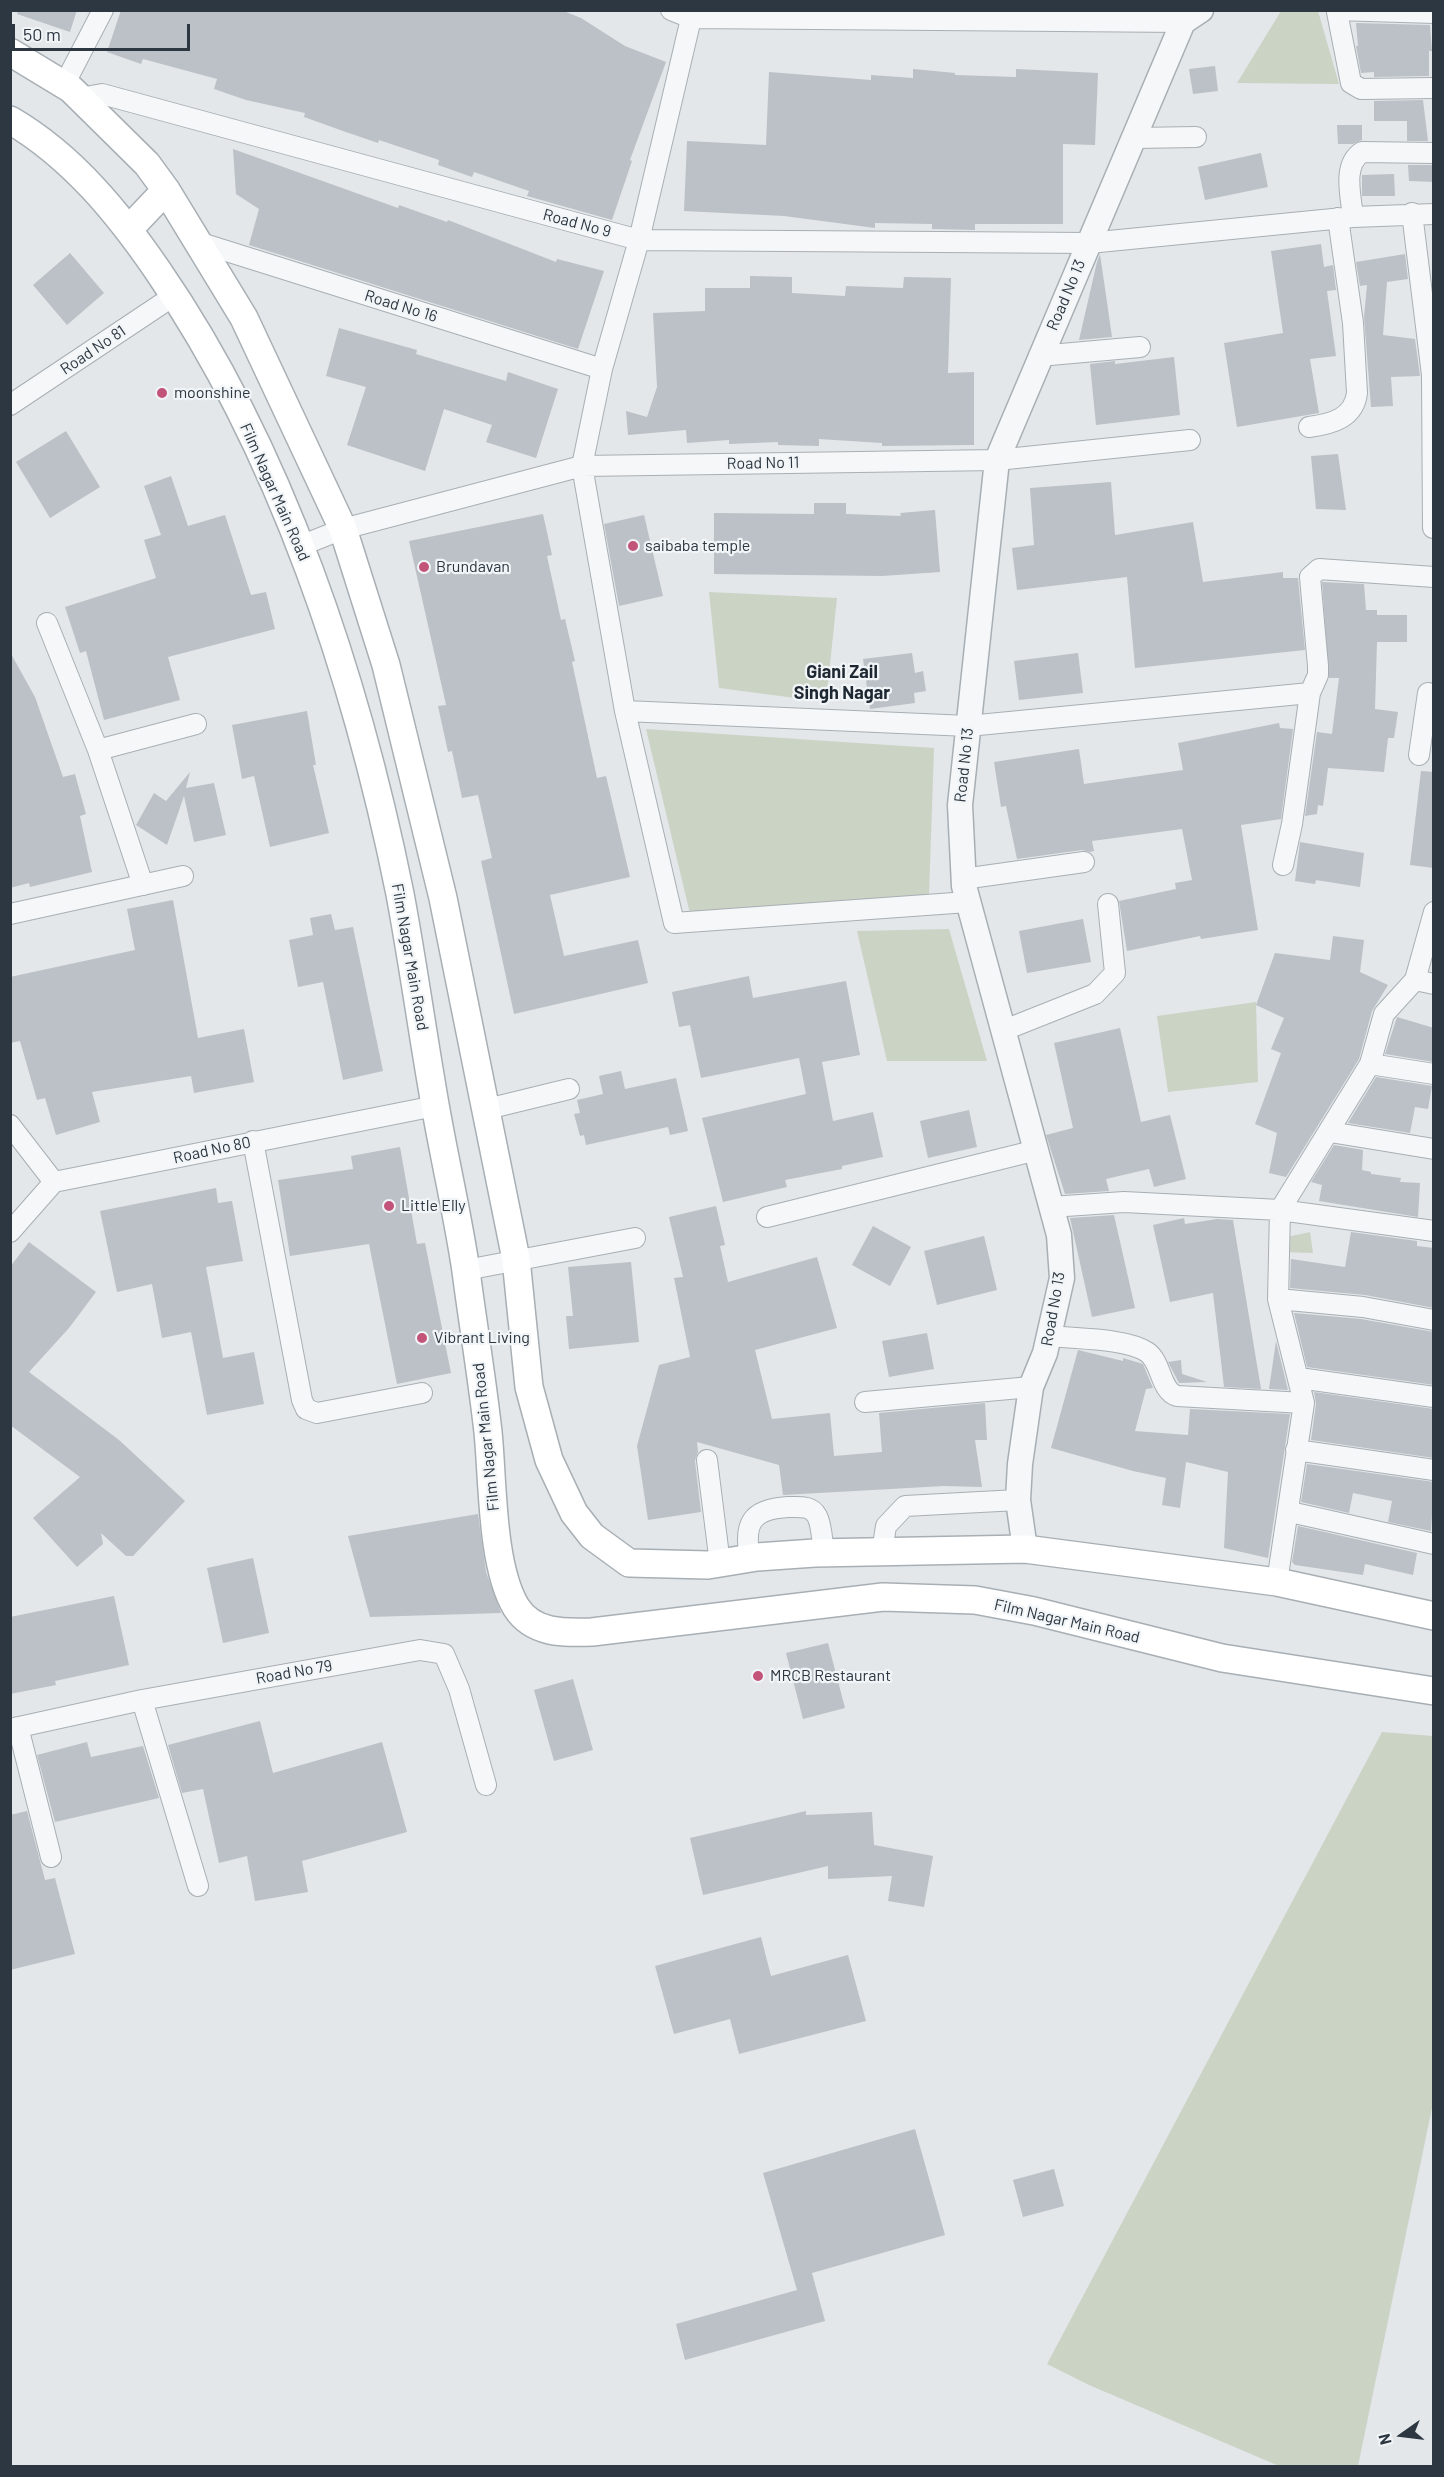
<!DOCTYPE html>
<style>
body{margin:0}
#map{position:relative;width:1444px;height:2477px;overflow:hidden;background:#e3e7ea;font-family:Barlow,sans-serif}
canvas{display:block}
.frame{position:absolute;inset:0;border:12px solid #2c3741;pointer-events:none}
.north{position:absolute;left:1372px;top:2405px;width:60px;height:60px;-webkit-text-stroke:4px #f2f5f7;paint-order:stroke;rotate:256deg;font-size:16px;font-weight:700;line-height:24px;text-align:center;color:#2c3741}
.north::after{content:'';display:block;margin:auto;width:21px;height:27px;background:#2c3741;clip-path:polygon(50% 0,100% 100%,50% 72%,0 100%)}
.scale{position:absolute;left:12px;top:24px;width:178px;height:27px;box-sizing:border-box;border:3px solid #2c3741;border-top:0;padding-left:8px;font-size:18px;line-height:21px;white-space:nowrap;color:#2c3741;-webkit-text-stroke:4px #f2f5f7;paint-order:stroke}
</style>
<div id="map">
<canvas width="1444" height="2477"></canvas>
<div class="frame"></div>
<div class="north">N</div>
<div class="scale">50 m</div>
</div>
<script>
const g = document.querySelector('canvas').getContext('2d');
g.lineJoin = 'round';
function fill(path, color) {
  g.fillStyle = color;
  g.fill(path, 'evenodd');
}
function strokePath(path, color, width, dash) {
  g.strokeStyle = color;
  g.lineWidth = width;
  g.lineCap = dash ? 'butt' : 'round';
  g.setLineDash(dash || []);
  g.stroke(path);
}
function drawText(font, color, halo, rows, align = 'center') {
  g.font = font + ' Barlow,sans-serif';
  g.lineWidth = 4.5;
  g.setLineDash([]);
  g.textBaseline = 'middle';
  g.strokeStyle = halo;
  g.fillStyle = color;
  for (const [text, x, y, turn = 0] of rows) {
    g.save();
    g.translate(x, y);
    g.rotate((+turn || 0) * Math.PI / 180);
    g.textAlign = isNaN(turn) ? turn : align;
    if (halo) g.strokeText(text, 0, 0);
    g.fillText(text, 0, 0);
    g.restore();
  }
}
fill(new Path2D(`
 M1281,11H1318L1339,84L1237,83Z
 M709,592L837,598L826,702L719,688Z
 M646,729L934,748L929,895L691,918Z
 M949,929L987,1061H887L857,931Z
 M1256,1002L1258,1082L1168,1092L1157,1016Z
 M1310,1232L1313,1253L1282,1252V1238Z
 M1382,1732L1433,1736V2103L1358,2466H1279L1089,2385L1047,2364Z`), '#cbd3c5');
fill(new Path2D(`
 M18,10H77L70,32L17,14Z
 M121,10H561L581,18L625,46L666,62L630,160L632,161L612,220L527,196L529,191L474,172L472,177L438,165L439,160L379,140L378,143L343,131L304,117L305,113L246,100L214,89L217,79L143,59L141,64L107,52Z
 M1356,23L1430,25L1432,51H1429V76L1374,77V72L1361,73L1356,46H1358Z
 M1215,66L1218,91L1193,94L1189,69Z
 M913,69L955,73V75L1016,77V69L1098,73L1095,145L1063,144V224H975V230L932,229V224L875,223V228L784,216L684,211L687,141L766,145L769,72L871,80V75L913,78Z
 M1423,100L1428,141H1407V121H1374V101Z
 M1337,125H1362V140L1353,144H1338Z
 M233,149L398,208L399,205L447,222L448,220L556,262L557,259L604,271L578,349L249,245L259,209L236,194Z
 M1261,153L1268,187L1205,200L1198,167Z
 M1408,165H1434V182L1409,181Z
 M1394,174L1395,196H1362V175Z
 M1321,244L1324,267L1333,265L1336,290L1327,291L1336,356L1310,359L1319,413L1237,427L1224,343L1283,333L1271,251Z
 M70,253L104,293L67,325L33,285Z
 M1100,254L1112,337L1079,340L1097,262Z
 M1405,254L1408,279L1387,282L1383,335L1415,339L1420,376L1391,377L1393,406L1371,407L1364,317L1367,285L1360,286L1356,262Z
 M750,276L792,277V293L845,296L846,286L903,288L904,277L951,278L948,373L974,372V445L882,446V443L819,439V446L778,445V442L729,444V440L687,443L686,430L628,435L626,411L647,417L657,387L653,313L705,311V288H750Z
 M339,328L417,350L416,354L506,381L508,372L558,389L536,458L486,442L492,425L444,409L425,471L347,445L366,387L326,376Z
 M1174,357L1180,415L1096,425L1090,364L1115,361V364Z
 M66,431L100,487L50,518L16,462Z
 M1338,454L1346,510L1316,509L1311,456Z
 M171,476L188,526L225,515L251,595L266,592L275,629L168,657L180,700L104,720L86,651L80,653L65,607L156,578L144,540L161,535L144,486Z
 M1111,482L1115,535L1193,522L1203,582L1283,572V578H1298L1305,650L1135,668L1127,577L1017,590L1012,548L1034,545L1030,488Z
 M814,503H846V514L901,516L900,513L935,510L940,572L882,576L714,574V513L814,514Z
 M543,514L552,555L547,556L561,620L565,619L575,661L572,662L597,778L606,776L630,877L550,895L564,956L638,940L648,983L514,1014L481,861L492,858L478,795L462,798L452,751L448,752L438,706L446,705L409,541Z
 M644,515L663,596L619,606L604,524Z
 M1322,582L1364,584L1366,610H1377V615H1407V642H1377L1375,709L1398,712L1394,738H1388L1384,772L1328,768L1323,806L1318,805L1317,814L1305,816L1317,732L1332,734L1339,678H1329Z
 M10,652L35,697L63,777L75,774L86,814L80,816L92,872L30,887L29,883L10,888Z
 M912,653L915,673L923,671L926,691L914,693L915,703L870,709L863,659Z
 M1078,653L1083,693L1019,700L1014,661Z
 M307,711L316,765H313L329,833L270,847L254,776L242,779L232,725Z
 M1279,723L1280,728L1293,729L1281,819L1241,825L1258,930L1201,939L1200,936L1127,951L1119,901L1176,889L1175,883L1192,880L1182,829L1092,841L1094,851L1090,852L1082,850L1017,859L1006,806L1001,807L994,762L1079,749L1084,784L1183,770L1178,743Z
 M1421,771L1434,772V868L1410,865Z
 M190,772L186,788L214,783L226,835L194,842L184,796L167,845L136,825L154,793L166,801Z
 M1300,842L1364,853L1360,887L1316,880L1315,884L1295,881Z
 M173,900L198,1038L244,1029L254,1082L194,1093L191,1076L92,1092L100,1122L56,1135L45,1098L37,1100L20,1041L10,1043V977L135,950L127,909Z
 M331,914L335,930L353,927L383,1071L343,1080L323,982L298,987L289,940L313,935L310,918Z
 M1083,919L1091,962L1027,973L1019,931Z
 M1333,936L1364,940L1360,972L1388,985L1372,1011L1359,1059L1286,1177L1269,1173L1277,1133L1255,1124L1281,1053L1271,1049L1284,1018L1256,1005L1275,953L1330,960Z
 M749,976L753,998L846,981L860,1055L822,1062L833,1121L873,1112L883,1157L842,1166V1169L785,1180L787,1187L723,1202L702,1118L806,1094L799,1058L701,1078L690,1025L679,1027L672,992Z
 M1397,1017L1434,1028V1062L1385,1054Z
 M1120,1028L1141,1122L1170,1115L1186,1179L1154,1187L1149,1169L1106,1179L1109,1191L1065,1194L1046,1135L1073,1128L1054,1043Z
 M621,1071L625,1089L676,1078L688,1131L670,1135L668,1127L586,1145L584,1135L580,1136L574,1114L580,1113L577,1100L603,1094L599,1076Z
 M1376,1077L1432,1086L1428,1109L1415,1107L1410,1133L1348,1123Z
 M969,1110L977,1147L928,1158L920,1121Z
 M1334,1145L1363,1150L1362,1170L1371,1172V1174L1401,1178L1400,1182L1420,1183L1418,1217L1319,1201L1322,1185L1311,1182Z
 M400,1147L417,1244L425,1243L451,1373L397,1384L369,1244L290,1256L278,1180L353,1169L351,1156Z
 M216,1188L218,1203L232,1201L243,1261L206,1267L223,1358L254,1352L264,1404L207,1415L191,1332L162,1338L152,1284L117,1292L100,1211Z
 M716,1206L725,1245L720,1246L728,1282L817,1257L837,1328L755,1350L772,1419L830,1413L834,1456L882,1452L879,1413L985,1403L987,1440H975L982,1487L944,1486L783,1495L779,1465L697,1442L698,1452L695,1461L701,1512L648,1520L637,1446L659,1365L690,1357L674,1278L683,1277L669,1217Z
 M1114,1215L1135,1308L1092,1317L1070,1218Z
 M1184,1218L1185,1224L1217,1219L1233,1220L1261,1389L1224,1387L1213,1293L1170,1302L1153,1225Z
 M873,1226L911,1247L890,1286L852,1265Z
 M1351,1232L1417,1241V1246L1434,1248V1308L1365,1295L1290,1288L1291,1259L1345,1267Z
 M984,1236L997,1290L937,1305L924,1251Z
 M29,1242L96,1292L69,1328L29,1372L119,1440L185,1501L133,1556H126L101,1533L103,1544L77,1567L33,1518L80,1477L10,1425V1267Z
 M631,1262L639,1342L569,1349L566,1316H573L568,1267Z
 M1294,1313L1361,1319L1434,1332V1385L1307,1367Z
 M927,1333L934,1369L889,1377L882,1341Z
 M1276,1341L1288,1390L1269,1389Z
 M1078,1350L1123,1361V1358L1143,1364L1153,1388L1146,1389L1135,1431L1188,1435L1190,1409L1290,1414L1268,1558L1224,1548L1228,1472L1186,1462L1180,1508L1162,1505L1166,1478L1133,1471L1051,1448Z
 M1181,1360L1182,1374L1207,1382L1179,1383L1168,1362Z
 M1314,1392L1434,1409V1458L1311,1440L1316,1404Z
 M1307,1464L1434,1482L1431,1531L1388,1522L1392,1501L1353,1493L1349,1513L1301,1502Z
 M478,1514L486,1572L501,1613L370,1617L348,1536Z
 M1298,1526L1417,1553L1413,1575L1365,1564L1363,1575L1295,1565L1292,1562Z
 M253,1558L269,1633L223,1643L207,1568Z
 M114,1596L129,1665L55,1681L56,1685L10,1694V1617Z
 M828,1643L845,1708L803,1719L786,1653Z
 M573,1679L593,1750L554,1761L534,1690Z
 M260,1721L273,1773L382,1742L407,1832L302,1861L308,1892L255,1901L247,1856L219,1863L203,1789L182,1793L168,1745Z
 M87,1742L91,1757L143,1746L159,1798L55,1822L37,1755Z
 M27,1811L45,1880L55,1878L75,1954L10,1970V1815Z
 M806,1811V1815L872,1812L874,1845L933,1856L924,1907L888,1901L892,1876L828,1879V1866L703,1895L690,1838Z
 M761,1937L771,1976L848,1955L866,2021L739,2054L730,2019L674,2034L655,1966Z
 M915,2129L945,2235L812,2273L825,2321L685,2360L676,2324L797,2290L763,2173Z
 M1054,2169L1064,2206L1023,2217L1013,2180Z`), '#bbc1c6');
const minor = new Path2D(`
 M671,10L691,18L1183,22
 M693,10L639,240L602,369L582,466L625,711L674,923L968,902
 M1337,10L1434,13
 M1337,12L1351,83L1361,89L1434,88
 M64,85L103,10
 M80,98L102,94L639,240L1089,243L1353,217L1434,214
 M1136,138L1196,137
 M1412,213L1432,375L1433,528
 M1353,217C1351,196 1342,165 1362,152L1434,153
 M201,243L602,369
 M1039,356L1140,347
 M10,405L175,295
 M1309,427C1332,424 1354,418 1357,393L1353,323L1338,218
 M300,546L343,529L582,466L997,460L1190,440
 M47,623L98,750L143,885
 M625,711L968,726L1310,693
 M98,750L196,724
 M1419,755L1428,693
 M1283,865L1292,824L1310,693L1318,675V666L1310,577L1319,569L1434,577
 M963,879L1084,862
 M10,914L183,876
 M1415,980L1434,984
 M1002,1031L1095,994L1115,973L1108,904
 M1370,1064L1434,1074
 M487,1109L569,1089
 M10,1125L54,1182
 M1330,1132L1434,1149
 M253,1141L302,1400L306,1409L317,1413L422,1393
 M1051,1207L1124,1202L1280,1210L1434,1231
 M767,1217L1037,1150
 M10,1232L54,1182L435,1106
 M466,1270L635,1238
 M1278,1299L1363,1307L1434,1320
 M1050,1336C1075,1339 1126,1338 1147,1352C1162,1362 1160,1391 1177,1396L1304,1403
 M1299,1378L1434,1397
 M865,1402L1031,1387
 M1296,1450L1434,1470
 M707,1460L720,1564
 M1290,1512L1434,1544
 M882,1552L886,1526L905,1506L1018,1500
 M750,1558C743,1523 752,1509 788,1507C799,1507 811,1505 817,1516C822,1525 822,1542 824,1553
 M1277,1582L1304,1403L1278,1299L1280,1210L1370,1064L1384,1014L1415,980L1434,912
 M142,1700L198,1886
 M18,1727L51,1857
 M10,1729L142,1700L420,1650L444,1654L459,1689L486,1785`);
const tertiary = new Path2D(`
 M1025,1549L1018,1500L1020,1464L1031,1387L1045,1353L1062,1278L1059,1235L964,886L960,805L997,460L1183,22L1201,10`);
const secondary = new Path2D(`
 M10,52L71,89L147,164L166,190L244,318L343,529L386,665L443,898L516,1259L529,1387L549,1460L574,1513L592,1536L629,1563L708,1565L757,1557L815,1553L1025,1549L1277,1582L1434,1616
 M10,120C72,156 119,214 158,271C282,451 357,681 400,894C412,958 421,1023 432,1087C442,1149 457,1210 466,1271C473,1325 482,1378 488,1432C493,1481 491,1565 516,1607C533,1634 564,1633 592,1632L883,1597L975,1600L1034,1611L1222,1658L1434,1691
 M129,229L166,190`);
strokePath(minor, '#a8afb4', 22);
strokePath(tertiary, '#a8afb4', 27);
strokePath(secondary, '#a8afb4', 30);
strokePath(minor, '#f5f7f8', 20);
strokePath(tertiary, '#f5f7f8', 24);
strokePath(secondary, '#fff', 27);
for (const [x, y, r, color] of [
 [162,393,6,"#c35479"],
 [633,546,6,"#c35479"],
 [424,567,6,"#c35479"],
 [389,1206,6,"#c35479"],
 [422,1338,6,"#c35479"],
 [758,1676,6,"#c35479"]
]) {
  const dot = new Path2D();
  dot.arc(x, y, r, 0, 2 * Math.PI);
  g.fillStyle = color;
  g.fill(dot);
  strokePath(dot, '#f2f5f7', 2);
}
drawText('16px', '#2c3741', '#f2f5f7', [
 ["Road No 9",577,223,15],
 ["Road No 13",1066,295,-67],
 ["Road No 16",401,306,17],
 ["Road No 81",93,350,-34],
 ["Road No 11",763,463,-1],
 ["Film Nagar Main Road",275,492,66],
 ["Road No 13",964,765,-84],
 ["Film Nagar Main Road",410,957,80],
 ["Road No 80",212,1150,-12],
 ["Road No 13",1053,1309,-80],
 ["Film Nagar Main Road",486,1437,-96],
 ["Film Nagar Main Road",1067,1621,13],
 ["Road No 79",294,1672,-10]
]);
drawText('16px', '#2c3741', '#f2f5f7', [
 ["moonshine",174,393],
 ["saibaba temple",645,546],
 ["Brundavan",436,567],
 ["Little Elly",401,1206],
 ["Vibrant Living",434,1338],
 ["MRCB Restaurant",770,1676]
], 'left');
drawText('bold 18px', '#1e2832', '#f2f5f7', [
 ["Giani Zail",842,672],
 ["Singh Nagar",842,693]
]);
</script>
